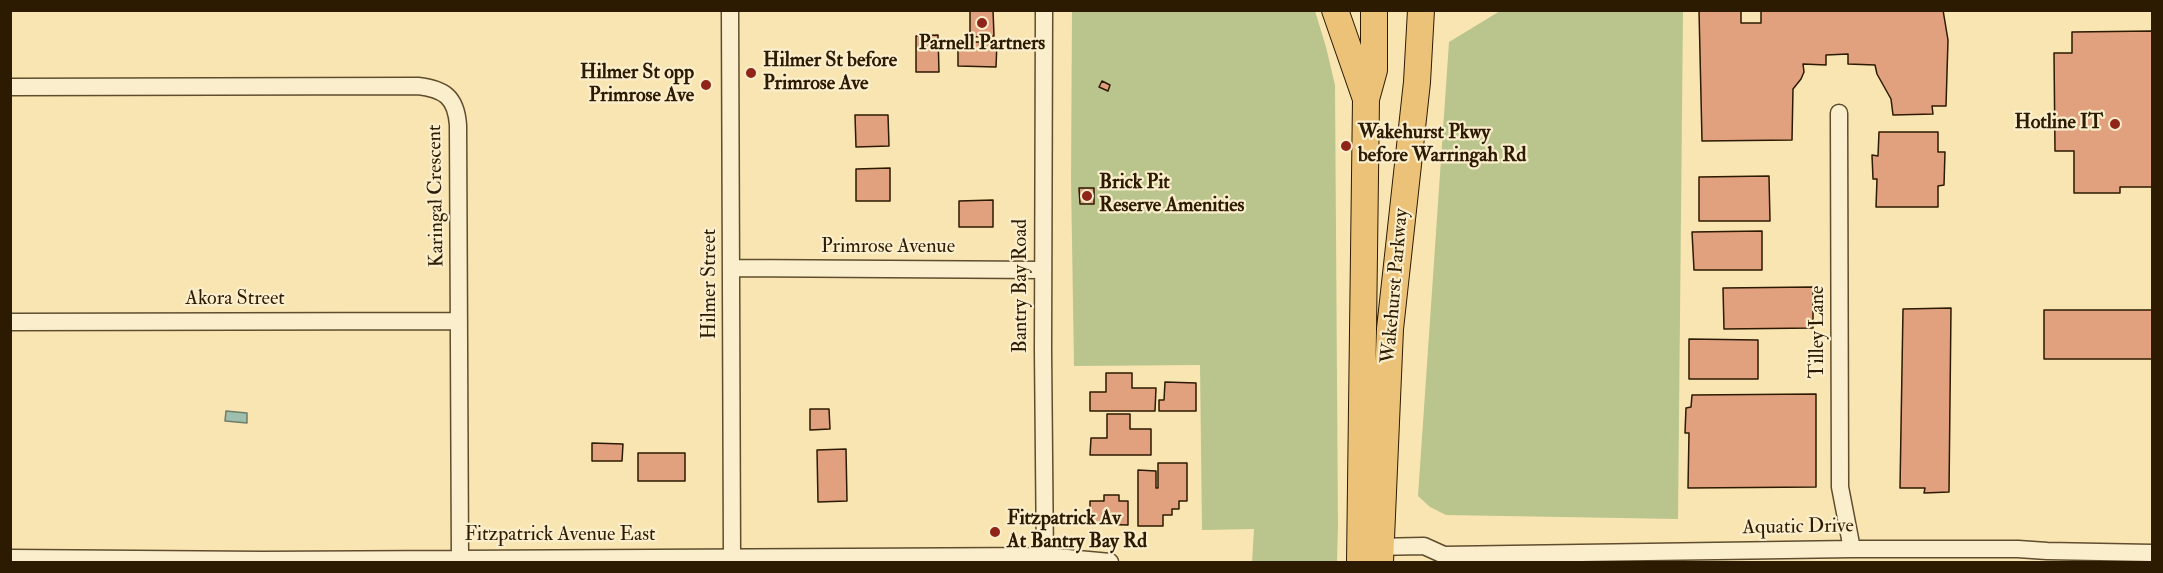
<!DOCTYPE html>
<style>
body{margin:0}
#map{position:relative;width:2163px;height:573px;overflow:hidden;background:#f9e5b1;font-family:"IM FELL Double Pica",serif}
canvas{display:block}
.frame{position:absolute;inset:0;border:12px solid #2c1a01;pointer-events:none}
</style>
<div id="map">
<canvas width="2163" height="573"></canvas>
<div class="frame"></div>
</div>
<script>
const g = document.querySelector('canvas').getContext('2d');
g.lineJoin = 'round';
function fill(path, color) {
  g.fillStyle = color;
  g.fill(path, 'evenodd');
}
function strokePath(path, color, width, dash) {
  g.strokeStyle = color;
  g.lineWidth = width;
  g.lineCap = dash ? 'butt' : 'round';
  g.setLineDash(dash || []);
  g.stroke(path);
}
function drawText(font, color, halo, rows, align = 'center') {
  g.font = font + ' "IM FELL Double Pica",serif';
  g.lineWidth = 4.5;
  g.setLineDash([]);
  g.textBaseline = 'middle';
  g.strokeStyle = halo;
  g.fillStyle = color;
  for (const [text, x, y, turn = 0] of rows) {
    g.save();
    g.translate(x, y);
    g.rotate((+turn || 0) * Math.PI / 180);
    g.textAlign = isNaN(turn) ? turn : align;
    if (halo) g.strokeText(text, 0, 0);
    g.fillText(text, 0, 0);
    g.restore();
  }
}
fill(new Path2D(`
 M1072,11H1315L1326,47L1335,85L1338,526L1337,562H1252L1254,529L1202,530L1200,365L1074,366L1071,179Z
 M1500,11H1683L1678,519L1446,515L1430,507L1418,496L1449,42Z`), '#bac58e');
const water = new Path2D(`
 M226,411L247,413V423L225,421Z`);
fill(water, '#9ebfad');
strokePath(water, '#707d68', 1.5);
const building = new Path2D(`
 M970,10H993L994,36L970,37Z
 M1699,10H1943L1948,40L1946,106H1932L1933,114L1893,115L1891,99L1877,74L1875,65L1848,64V54L1826,55V65L1803,64L1804,72L1801,79L1793,89L1792,140L1702,141Z
 M1741,10H1761V23H1741Z
 M2152,31V187H2120V193H2074V151H2055L2054,53H2072V32Z
 M938,35L939,72H916V36Z
 M958,42H997L996,67L958,66Z
 M1102,81L1110,85L1108,91L1099,87Z
 M855,115H888L889,146L856,147Z
 M1879,132H1938V152H1945L1944,185L1938,186V207H1876L1877,179H1873L1872,155L1878,156Z
 M890,168V201H856V169Z
 M1769,176L1770,221H1699V177Z
 M1079,188H1094V204H1080Z
 M993,200V227H959V201Z
 M1762,231V270H1694L1692,232Z
 M1813,287V328L1724,329L1723,288Z
 M1951,308L1949,492L1924,493L1925,488H1900L1903,309Z
 M2044,310H2152V359H2044Z
 M1689,339L1758,340V379H1689Z
 M1106,373H1132V388H1156L1155,411H1090V392H1106Z
 M1165,382L1196,383V411H1159V400H1164Z
 M1816,394V487L1688,488L1689,433H1685L1686,408L1691,407L1692,395Z
 M810,409H829L830,429L810,430Z
 M1107,414H1130V429H1151V455H1090L1091,438H1107Z
 M592,443L623,444L622,461H592Z
 M846,449L847,501L818,502L817,450Z
 M638,453H685V481H638Z
 M1158,463H1187V501H1179V509H1172V515H1163V526H1138V470L1156,471V488H1158Z
 M1104,495H1119V501H1128V525L1090,524V501H1104Z`);
fill(building, '#e1a17e');
strokePath(building, '#2c1a01', 1.5);
const street = new Path2D(`
 M730,10L732,557
 M1044,10L1043,351L1045,562
 M10,87L418,86C444,89 456,97 458,125L460,562
 M1839,113L1840,487L1852,549
 M732,268L1043,270
 M10,322L459,321
 M1373,547L1424,546L1444,555L1852,549H2018L2047,551L2152,553
 M10,558L262,560L1045,556L1110,562`);
const primary = new Path2D(`
 M1335,10L1366,99
 M1360,562L1366,99L1374,70V10
 M1380,562L1390,329L1417,82L1421,10`);
strokePath(street, '#5f4d2d', 19);
strokePath(primary, '#2c1a01', 28);
strokePath(street, '#fbeecc', 16);
strokePath(primary, '#ecc278', 26);
for (const [x, y, r, color] of [
 [982,23,6,"#8f2418"],
 [751,73,6,"#8f2418"],
 [706,85,6,"#8f2418"],
 [2115,124,6,"#8f2418"],
 [1346,146,6,"#8f2418"],
 [1087,196,6,"#8f2418"],
 [995,532,6,"#8f2418"]
]) {
  const dot = new Path2D();
  dot.arc(x, y, r, 0, 2 * Math.PI);
  g.fillStyle = color;
  g.fill(dot);
  strokePath(dot, '#fbeecc', 2);
}
drawText('bold 20px', '#2c1a01', '#fbeecc', [
 ["Parnell Partners",982,45,"center"],
 ["Hilmer St before",763,62],
 ["Primrose Ave",763,85],
 ["Hilmer St opp",694,74,"right"],
 ["Primrose Ave",694,97,"right"],
 ["Hotline IT",2103,124,"right"],
 ["Wakehurst Pkwy",1358,134],
 ["before Warringah Rd",1358,157],
 ["Brick Pit",1099,184],
 ["Reserve Amenities",1099,207],
 ["Fitzpatrick Av",1007,520],
 ["At Bantry Bay Rd",1007,543]
], 'left');
drawText('20px', '#2c1a01', '#fbeecc', [
 ["Karingal Crescent",437,196,-91],
 ["Primrose Avenue",888,248],
 ["Hilmer Street",711,284,-90],
 ["Bantry Bay Road",1022,286,-90],
 ["Wakehurst Parkway",1396,286,-85],
 ["Akora Street",235,300],
 ["Tilley Lane",1819,332,-90],
 ["Aquatic Drive",1798,528,-1],
 ["Fitzpatrick Avenue East",560,536]
]);
</script>
